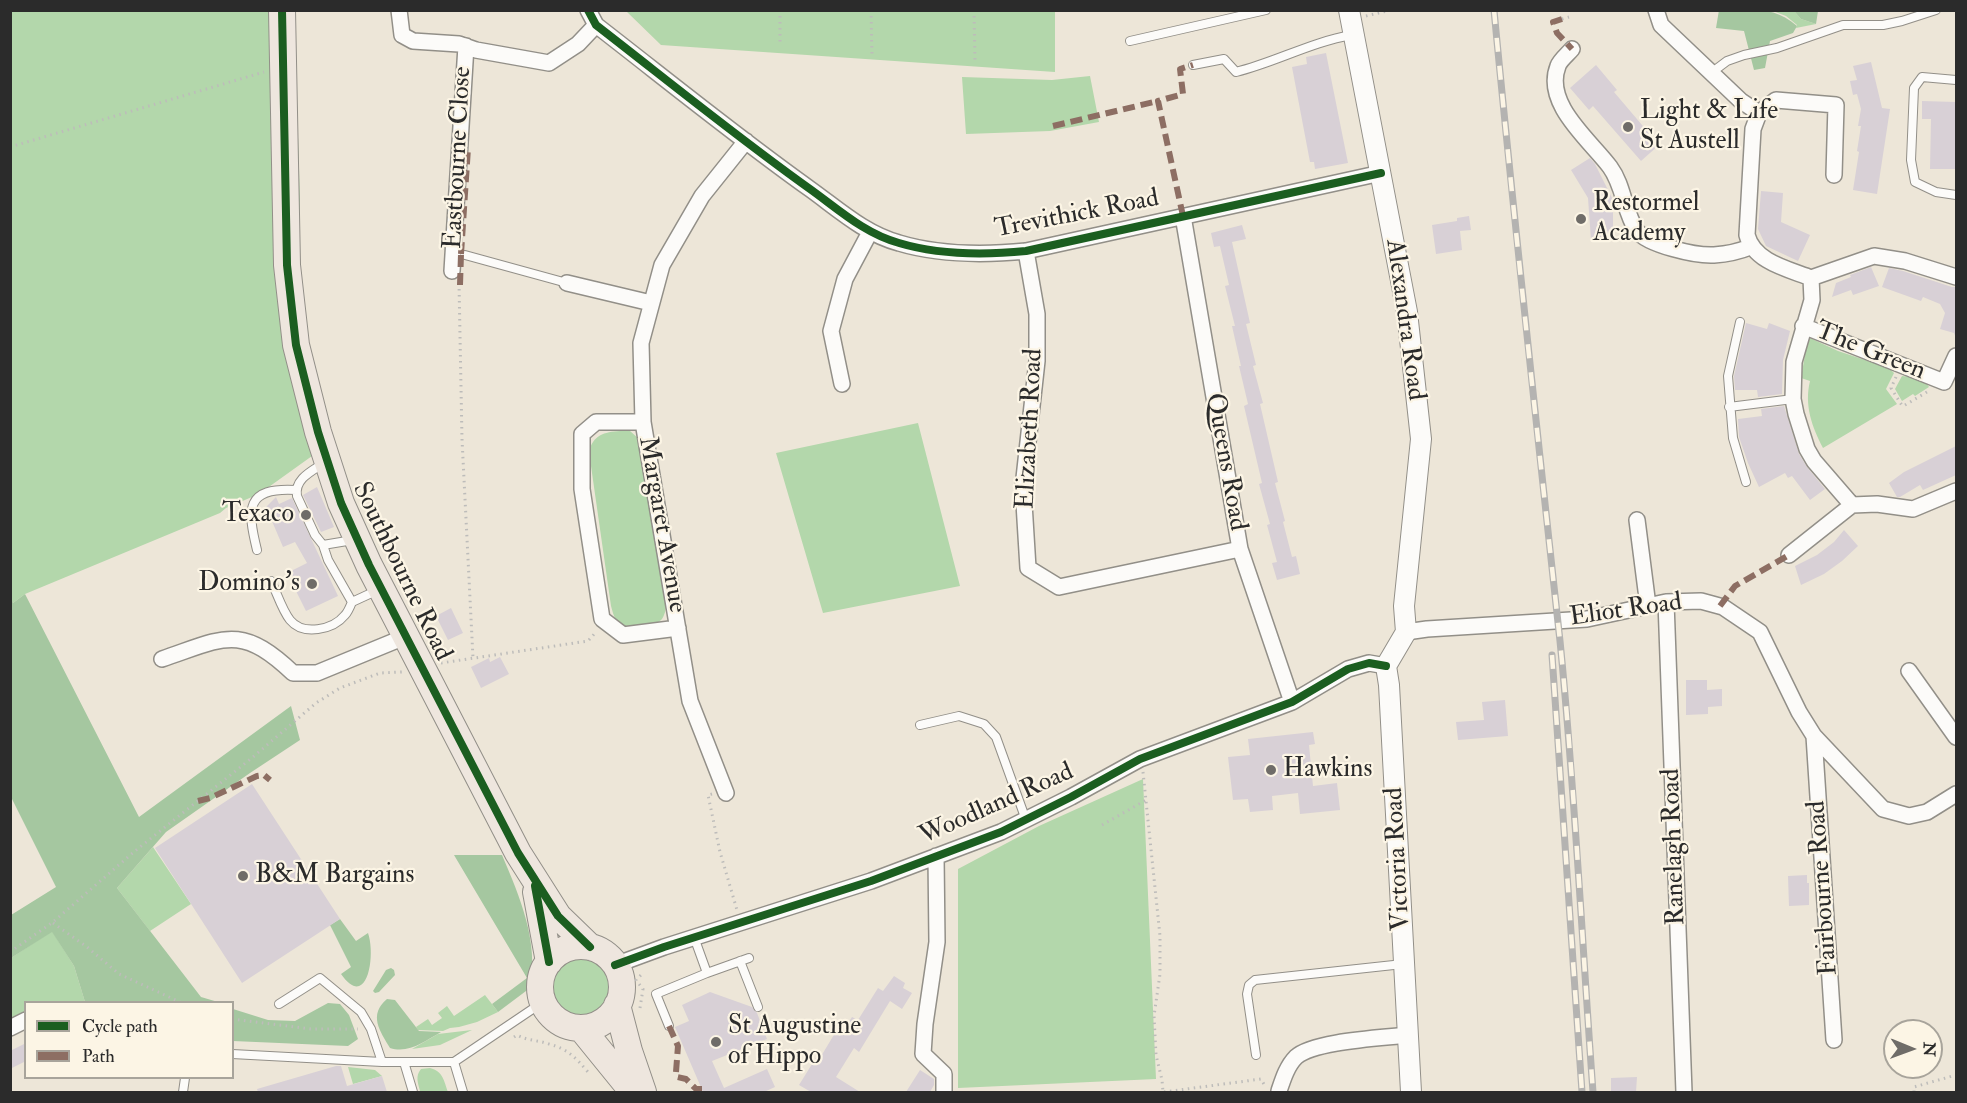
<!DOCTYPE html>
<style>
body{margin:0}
#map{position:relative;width:1967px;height:1103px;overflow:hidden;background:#ede6d8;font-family:"IM FELL Double Pica",serif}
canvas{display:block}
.frame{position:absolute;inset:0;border:12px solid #2b2b2b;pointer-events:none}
.legend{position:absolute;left:24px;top:1001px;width:210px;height:78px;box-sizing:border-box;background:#fcf5e5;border:2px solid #a8a49b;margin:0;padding:8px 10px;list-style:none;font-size:18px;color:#2b2b2b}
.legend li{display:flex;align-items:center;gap:12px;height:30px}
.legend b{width:30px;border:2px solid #a8a49b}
.north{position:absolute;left:1883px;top:1019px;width:60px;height:60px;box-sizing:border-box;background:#fcf5e5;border:2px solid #a8a49b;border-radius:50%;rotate:91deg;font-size:16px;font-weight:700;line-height:24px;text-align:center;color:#2b2b2b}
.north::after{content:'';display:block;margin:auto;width:21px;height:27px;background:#6f6c68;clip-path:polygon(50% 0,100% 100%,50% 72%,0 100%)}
</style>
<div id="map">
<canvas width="1967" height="1103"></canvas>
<div class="frame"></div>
<ul class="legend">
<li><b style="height:8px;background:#1b5e20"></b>Cycle path</li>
<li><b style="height:8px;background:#8d6e63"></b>Path</li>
</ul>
<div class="north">N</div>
</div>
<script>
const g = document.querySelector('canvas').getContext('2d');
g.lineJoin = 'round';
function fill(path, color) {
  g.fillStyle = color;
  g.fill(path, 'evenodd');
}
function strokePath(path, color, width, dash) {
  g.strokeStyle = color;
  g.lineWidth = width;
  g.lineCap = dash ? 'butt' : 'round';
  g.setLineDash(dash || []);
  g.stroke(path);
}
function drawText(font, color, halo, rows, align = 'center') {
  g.font = font + ' "IM FELL Double Pica",serif';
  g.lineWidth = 4.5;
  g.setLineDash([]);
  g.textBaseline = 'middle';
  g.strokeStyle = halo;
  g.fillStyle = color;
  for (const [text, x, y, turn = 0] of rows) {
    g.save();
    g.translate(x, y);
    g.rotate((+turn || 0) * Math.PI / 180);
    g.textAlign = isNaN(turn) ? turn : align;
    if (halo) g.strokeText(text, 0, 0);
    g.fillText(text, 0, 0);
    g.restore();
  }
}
fill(new Path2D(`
 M10,11H294L300,200L296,345L312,456L259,494L226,508L220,513L25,594L13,603L10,597Z
 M626,11H1055V72L661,45Z
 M1773,11H1794L1801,19L1816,24L1796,28L1797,25L1786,16Z
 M1090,76L1099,122L1050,131L966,134L962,77L1052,80Z
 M1810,338L1838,351L1889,368L1894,373L1886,389L1897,404L1823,448C1812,427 1804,405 1810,381L1801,378L1806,349Z
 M1902,376L1912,377L1927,384L1929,387L1915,396L1913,394L1902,401L1895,389Z
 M918,423L960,586L823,613L776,453Z
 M620,431H630L639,439L667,599C666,606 666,613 662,619C656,627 628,630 620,624C614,619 613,613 611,606L589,452C593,435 604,432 620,431Z
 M1143,779L1156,1079L958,1088V869L1039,826Z
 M153,847L191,904L150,931L117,888Z
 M52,931L74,966L85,1002H26L25,1013L11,1018V958Z
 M551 987a29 29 0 1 1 58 0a29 29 0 1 1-58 0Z
 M485,995L498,1012L477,1022L459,1027L450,1028L443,1031L418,1030L416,1027L428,1019L432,1025L442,1018L438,1013L447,1006L454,1016Z
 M472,1030L440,1045L412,1049L438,1034Z
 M348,1067L375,1070L382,1076L353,1084Z
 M430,1068C443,1071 444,1081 448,1092L420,1091C418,1083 415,1076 421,1069Z`), '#b3d7ab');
fill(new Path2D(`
 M1719,10C1750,11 1772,4 1797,26L1793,33L1770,41L1765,68L1754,70L1744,31L1716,28Z
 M1794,11H1818L1816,24L1801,19Z
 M25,594L139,817L291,706L300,740L250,773L166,832L117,888L201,997L218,1002H85L74,966L52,932L11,958V915L56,887L11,797V597L13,603Z
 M454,855H502C520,897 539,942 530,988L498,1012L492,1004L527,978Z
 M340,919L356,941L368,933C376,956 367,1011 341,974L351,967L330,925Z
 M391,968L394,970L395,975L379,992L375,993L373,991L386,970Z
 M387,999L395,1000L419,1031L441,1032C425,1041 409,1054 390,1048C380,1031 368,1015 387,999Z
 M328,1003L340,1004L349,1015L358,1039L348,1046L233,1041V1009L268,1020L295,1021Z`), '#a5c7a0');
fill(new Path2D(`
 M1326,53L1348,163L1315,169L1314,162H1310L1292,67L1307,64L1306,57Z
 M1871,62L1882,108L1890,109L1877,194L1853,190L1859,152L1857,151L1861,126H1858L1861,109L1857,94L1853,95L1850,81L1857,80L1853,66Z
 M1596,65L1617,90L1614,92L1659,145L1641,161L1593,106L1589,110L1570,88Z
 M1922,101L1956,102V169H1930L1931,119H1922Z
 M1590,158L1595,164L1613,200V239L1591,240L1588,198L1571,170Z
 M1761,191L1783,193L1781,222L1810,235L1798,261L1766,246L1758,229Z
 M1469,216L1471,230L1460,231L1462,250L1436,254L1432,225L1457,221V218Z
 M1242,225L1246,239L1232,242L1250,323L1246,324L1256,365L1253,366L1263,403L1260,404L1278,482L1275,483L1285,521L1283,522L1292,557L1296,556L1300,574L1277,580L1272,563L1277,562L1267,525L1270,524L1259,484L1262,483L1244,406L1248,404L1239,366H1241L1232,326H1235L1225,286L1229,285L1220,246L1214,247L1211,233Z
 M1871,267L1879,286L1853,295L1851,290L1832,297L1836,283L1851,277L1850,275Z
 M1889,268L1903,271L1952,287H1956V338L1954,333L1940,329L1945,313L1940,304L1923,297L1921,301L1882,287Z
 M1746,323L1767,329L1769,323L1790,331L1783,360L1782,394L1758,397L1757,390H1735L1734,376Z
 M1784,406L1799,454L1807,467L1825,489L1810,500L1792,476L1788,478L1785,473L1759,487L1748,463L1739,437L1738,419L1762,416L1761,409Z
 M1956,446V475L1923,490L1920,485L1900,497H1897L1889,483L1904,472Z
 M317,487L334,527L321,532L303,495Z
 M276,497L279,504L292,498L338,596L306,611L287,573L307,563L295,542L283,547L266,507Z
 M1844,530L1858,546L1842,561L1824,574L1801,585L1795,566L1817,555L1834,542Z
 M451,608L463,633L448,640L436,616Z
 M500,657L509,674L481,688L471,667L489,658L490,662Z
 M1686,680H1707V690L1722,689V706L1708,707V714L1686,715Z
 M1505,700L1508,736L1458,740L1456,722L1484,720L1482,702Z
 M1313,732L1315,744L1309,745L1313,786L1337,783L1340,810L1300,814L1298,793L1272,796L1273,810L1250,812L1248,799L1233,800L1228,757L1250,755L1248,739Z
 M252,784L340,919L242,983L155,848Z
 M1807,875V883H1809V905L1789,906L1788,876Z
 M894,976L905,983L903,988L912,993L902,1009L890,1001L859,1052L854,1048L836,1077L860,1092H811L799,1085L817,1056L820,1058L835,1033L840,1036L852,1017L858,1020L878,988L883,991Z
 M710,992L752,1007L757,1013L767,1039L712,1061L724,1088L767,1069L775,1087L764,1092H703L675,1027L689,1021L682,1005Z
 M26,1043V1061L10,1069V1051Z
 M336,1066H341L347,1086L382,1076L387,1092H258L257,1089Z
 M920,1070L934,1079V1085L930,1092H906Z
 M1637,1077L1636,1092H1611V1078Z`), '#d8d0d6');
const service = new Path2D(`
 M1130,41L1266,10
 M1193,65L1224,59L1236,72C1276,62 1311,42 1352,35
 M1711,73L1727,61L1744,55L1777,48L1843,25H1883L1902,21L1936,10
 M1956,80L1922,77L1914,88L1911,160L1915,182L1936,192L1956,195
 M465,255L567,283
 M1740,322L1728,376L1733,438L1746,482
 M1729,407L1793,399
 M324,463C312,471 294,479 297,496L315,535L323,545L353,540
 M323,545L328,560L352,602
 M257,550C247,509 245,487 296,490
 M271,581C277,593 282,610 290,620C303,636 333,630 345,615C348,612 350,607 352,602L378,590
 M920,725L959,716L984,724L996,737L1026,820
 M694,937L707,973L749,958
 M740,961L758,1007
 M279,1004L320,978L361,1012L371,1029L382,1062H454L543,1002
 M669,1026L656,994L707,973
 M232,1054L382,1062
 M1256,1055L1247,994L1249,985L1255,980L1403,964
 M404,1062L413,1092
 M454,1062L463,1092
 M183,1092L185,1078`);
const minor = new Path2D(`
 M399,10L402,35L413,41L459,44L476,50L549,63L578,44L596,25
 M588,10L596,25C667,80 737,137 810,189C838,209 865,234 899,243C939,255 985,255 1026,251L1381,173
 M1656,10L1661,25L1741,101L1759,113
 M1572,49C1568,54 1560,60 1558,66C1543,104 1591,141 1610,167C1624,186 1624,212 1637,231C1648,245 1696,256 1714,255C1727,254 1738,252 1750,247
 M1834,175L1836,105L1776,100L1759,113L1753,129L1747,235C1754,262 1788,269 1811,278L1874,256L1905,261L1956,277
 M1183,216L1240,549L1292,702
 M1026,251L1037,314V361L1023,487L1028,568L1059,587L1240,549
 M452,271L466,46
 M1811,278L1812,300L1794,362L1793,399L1796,414L1807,449L1814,461L1852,505
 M567,283L651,303
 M1803,326L1944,382L1956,356
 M842,384L831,331L845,279L870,232
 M643,422H596L582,434V489L602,619L623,635L678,628
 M1852,505L1877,504L1913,509L1956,491
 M1637,520L1648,606
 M1789,555L1852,505
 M1666,602L1684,1092
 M1406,632L1427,629L1587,619L1666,602L1701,601L1723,607L1760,632L1799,712L1814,736L1883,809L1909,816L1927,812L1956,794
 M162,659C224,638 240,623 293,673H317L407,636
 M1909,671L1956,737
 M1814,736L1834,1040
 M726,793L690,701L643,422L641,343L662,265L702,196L746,141
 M936,856L937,942L925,1024L923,1054L944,1074V1092
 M615,965L664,947L871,881L1001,832L1071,797L1140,759L1292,702L1348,669L1369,663L1386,666
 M10,1028L26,1020
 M1279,1091C1283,1079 1287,1066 1296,1057C1313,1041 1382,1038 1407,1035`);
const tertiary = new Path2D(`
 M1349,10L1407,312L1421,439L1404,606L1406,632L1386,666L1389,685L1411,1092`);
const trunk = new Path2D(`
 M282,10L287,265L296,345L318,432L341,503L369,565L518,853L558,916L590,947
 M536,892L549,962
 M540 987a41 41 0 1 1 82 0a41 41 0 1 1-82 0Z
 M617,1005L629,1051L643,1092
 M581,1028L633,1092`);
strokePath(service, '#928f88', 10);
strokePath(minor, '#928f88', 18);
strokePath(tertiary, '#928f88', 22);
strokePath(trunk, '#928f88', 28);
strokePath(new Path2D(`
 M780,10V45
 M871,10L872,55
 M974,10L975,61
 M1366,16L1391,10
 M1562,19L1569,17
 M10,147L264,72
 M459,283L462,439L473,658
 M1896,377L1891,388L1903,407
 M1905,405L1927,392
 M441,663L588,641L596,632
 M1143,772L1160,936V974L1154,1016L1156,1055L1162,1080L1163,1092
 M712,794L708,795L720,852L737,910
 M1102,825L1146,800
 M53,923L87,947L119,974L180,1002
 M10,952L53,922L135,851L253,757L316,703L340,688L380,673L402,672
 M640,1008L643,989L636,980L644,972
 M232,1019L311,1029H358
 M514,1037L517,1035C528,1041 538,1040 549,1044C568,1049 576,1058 588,1072
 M1164,1092L1261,1079L1265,1086
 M1914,1092V1087L1956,1075`), '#bdbcba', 3, [1.5, 4.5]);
strokePath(service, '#fcfbf9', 8);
strokePath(minor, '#fcfbf9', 15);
strokePath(tertiary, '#fcfbf9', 20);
strokePath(trunk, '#eee6de', 26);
const rail = new Path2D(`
 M1494,10C1514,221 1537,431 1560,641C1575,791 1582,942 1593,1092
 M1552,655L1582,1092`);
strokePath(rail, '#b4b3b1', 7);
strokePath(rail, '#fcf5e5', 4.5, [14]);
strokePath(new Path2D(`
 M1562,19L1553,22L1557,33L1572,49
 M1053,126L1158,101
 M1183,216L1158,101L1183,94L1180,69L1193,65
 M461,254L468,148
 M460,285L461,254L465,255
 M1720,606L1735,586L1789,555
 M198,801L210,798L257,776L264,775L270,780
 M669,1026L678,1046L676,1072L677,1077L686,1079L696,1089H702`), '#8d6e63', 6, [12, 6]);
strokePath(new Path2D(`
 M282,10L287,265L296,345L318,432L341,503L369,565L518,853L558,916L590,947
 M588,10L596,25C667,80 737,137 810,189C838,209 865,234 899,243C939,255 985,255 1026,251L1381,173
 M535,886L549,962
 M615,965L664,947L871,881L1001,832L1071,797L1140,759L1292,702L1348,669L1369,663L1386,666`), '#1b5e20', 8);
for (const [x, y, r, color] of [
 [1628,127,6,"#6f6c68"],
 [1581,219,6,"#6f6c68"],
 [306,515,6,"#6f6c68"],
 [312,584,6,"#6f6c68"],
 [1271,770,6,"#6f6c68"],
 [243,876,6,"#6f6c68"],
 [716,1042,6,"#6f6c68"]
]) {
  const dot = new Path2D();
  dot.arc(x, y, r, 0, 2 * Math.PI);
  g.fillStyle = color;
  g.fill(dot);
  strokePath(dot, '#fcf5e5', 2);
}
drawText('26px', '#2b2b2b', '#fcf5e5', [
 ["Light & Life",1640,112],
 ["St Austell",1640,142],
 ["Restormel",1593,204],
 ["Academy",1593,234],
 ["Texaco",294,515,"right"],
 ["Domino's",300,584,"right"],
 ["Hawkins",1283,770],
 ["B&M Bargains",255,876],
 ["St Augustine",728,1027],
 ["of Hippo",728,1057]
], 'left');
drawText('26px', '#2b2b2b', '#fcf5e5', [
 ["Eastbourne Close",459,158,-87],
 ["Trevithick Road",1077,215,-11],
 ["Alexandra Road",1404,320,82],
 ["The Green",1870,352,22],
 ["Elizabeth Road",1031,429,-87],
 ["Queens Road",1225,462,80],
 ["Margaret Avenue",661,525,80],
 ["Southbourne Road",401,572,64],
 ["Eliot Road",1626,611,-8],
 ["Woodland Road",997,805,-24],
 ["Ranelagh Road",1675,847,-92],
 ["Victoria Road",1399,859,-93],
 ["Fairbourne Road",1824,888,-94]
]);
</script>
